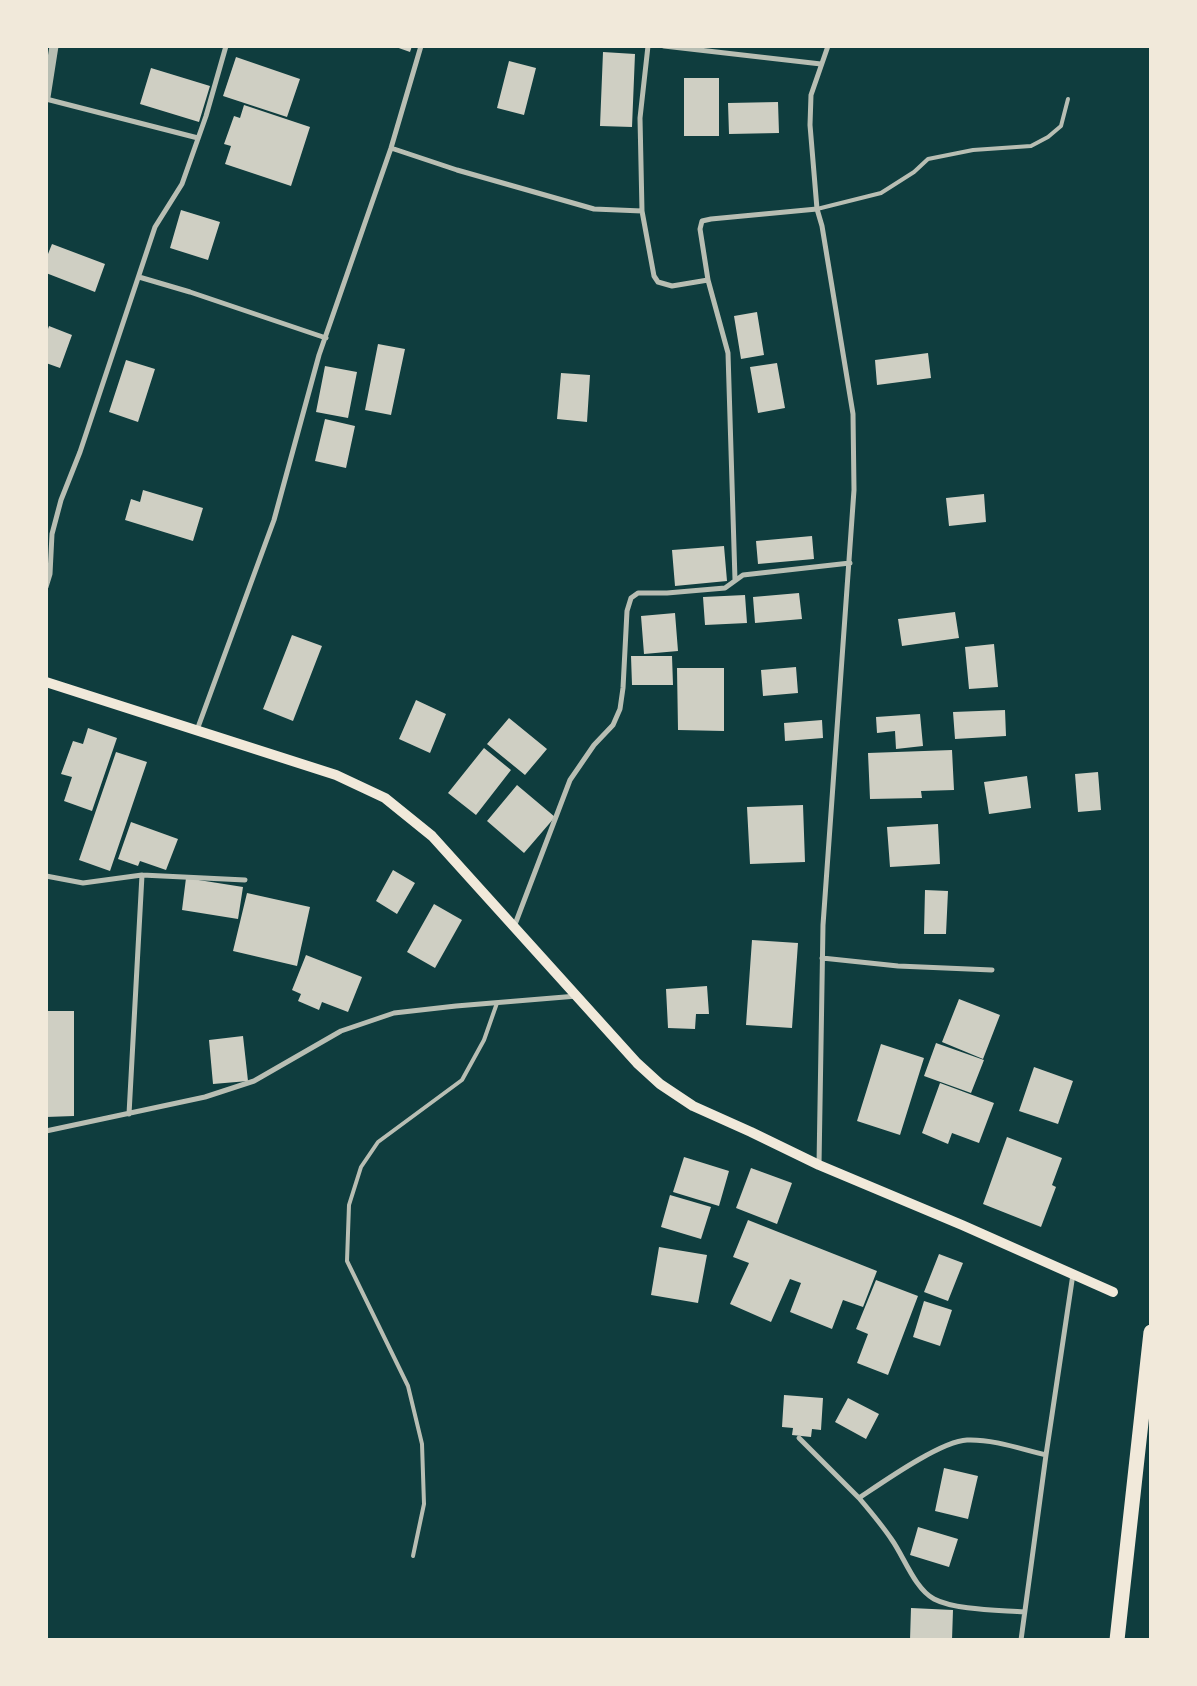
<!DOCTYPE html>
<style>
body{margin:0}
#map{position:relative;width:1197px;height:1686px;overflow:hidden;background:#0f3d3e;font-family:Overpass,sans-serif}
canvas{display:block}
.frame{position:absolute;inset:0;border:48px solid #f1e9da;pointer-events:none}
</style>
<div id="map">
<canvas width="1197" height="1686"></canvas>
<div class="frame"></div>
</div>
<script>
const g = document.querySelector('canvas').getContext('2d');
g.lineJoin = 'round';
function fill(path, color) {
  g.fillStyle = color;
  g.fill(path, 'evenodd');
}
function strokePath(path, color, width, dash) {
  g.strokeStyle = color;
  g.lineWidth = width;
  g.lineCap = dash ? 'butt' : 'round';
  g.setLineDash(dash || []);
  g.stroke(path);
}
fill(new Path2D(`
 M393,46H412L410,52Z
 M603,52L635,54L632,127L600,126Z
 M236,57L300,79L287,117L223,96Z
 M509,61L536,68L524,115L497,108Z
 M151,68L210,86L199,122L140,104Z
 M684,78H719V136H684Z
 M778,102L779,133L729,134L728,103Z
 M244,105L310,127L291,186L225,164L231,146L224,144L234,116L240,118Z
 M181,210L220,222L208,260L170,248Z
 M52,244L105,264L95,292L46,273V259Z
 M757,312L764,355L741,359L734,316Z
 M49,326L72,335L60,368L46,363V335Z
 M378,344L405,349L391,415L365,410Z
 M928,353L931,378L877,385L875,360Z
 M126,360L155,369L138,422L109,412Z
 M777,363L785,408L758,413L750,367Z
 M325,366L357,372L348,418L316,412Z
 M561,373L590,375L587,422L557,419Z
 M325,419L355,426L346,468L315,461Z
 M143,490L203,508L193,541L125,520L131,499L140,502Z
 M984,494L986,522L949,526L946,498Z
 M812,536L814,559L758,564L756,541Z
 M724,546L727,581L675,586L672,550Z
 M799,593L802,619L755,623L753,597Z
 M745,595L747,623L705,625L703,597Z
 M955,612L959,638L902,646L898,619Z
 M675,613L678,651L644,654L641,616Z
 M292,635L322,646L293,721L263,709Z
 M994,644L998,687L969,689L965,647Z
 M631,656H672L673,685H632Z
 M796,667L798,693L763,696L761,670Z
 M677,668H724V731L678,730Z
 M416,700L446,714L430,753L399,739Z
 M1005,710L1006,736L955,739L953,712Z
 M920,714L923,746L896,749L895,731L877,733L876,717Z
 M509,718L547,749L525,775L487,744Z
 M822,720L823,738L785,741L784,723Z
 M88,728L117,738L92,811L64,801L72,777L61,774L73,741L83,744Z
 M484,748L511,770L476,815L448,793Z
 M952,750L954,790L921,791L922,798L870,799L868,753Z
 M116,752L147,762L110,871L79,860Z
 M1098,772L1101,810L1078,812L1075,774Z
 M1027,776L1031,808L989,814L984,782Z
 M517,785L555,817L524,853L487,821Z
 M803,805L805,862L750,864L747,807Z
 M131,822L178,839L166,870L140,861L138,866L118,859Z
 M938,824L940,864L890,867L887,827Z
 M393,870L415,883L397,914L376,901Z
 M186,878L243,887L238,919L182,910Z
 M925,890L948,891L946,934H924Z
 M247,893L310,907L297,966L233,951Z
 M434,904L462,920L435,968L407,952Z
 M752,940L798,943L792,1028L746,1025Z
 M306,955L362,977L348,1012L322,1002L319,1010L298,1001L301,994L292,990Z
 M707,986L709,1014H696L695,1029L668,1028L666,989Z
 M959,999L1000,1015L983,1059L942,1042Z
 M46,1011H74V1116L46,1117Z
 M243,1036L248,1081L213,1084L209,1040Z
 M936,1043L984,1060L971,1093L924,1076Z
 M881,1044L924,1058L900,1135L857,1121Z
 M1034,1067L1073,1081L1058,1124L1019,1111Z
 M940,1083L994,1103L979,1143L952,1133L948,1144L922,1133Z
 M1007,1137L1062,1158L1052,1185L1056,1187L1041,1227L983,1204Z
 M684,1157L729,1171L719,1206L673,1192Z
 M751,1168L792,1183L777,1224L736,1208Z
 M670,1195L711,1207L701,1239L661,1227Z
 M748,1220L877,1271L863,1307L843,1300L832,1329L790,1312L801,1283L790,1279L771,1322L730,1304L749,1263L733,1257Z
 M659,1247L707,1255L698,1303L651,1295Z
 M939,1254L963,1263L948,1301L924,1292Z
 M876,1280L918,1296L888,1375L857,1363L868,1334L856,1329Z
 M924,1301L952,1310L940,1346L913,1337Z
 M784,1395L823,1398L821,1430L812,1429L811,1437L792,1435L793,1428L782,1427Z
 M848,1398L879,1414L866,1439L835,1422Z
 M944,1468L978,1476L968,1519L935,1511Z
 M918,1527L958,1539L949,1567L910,1555Z
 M911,1608L953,1610L952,1640H910Z`), '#cfcfc3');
strokePath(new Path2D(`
 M817,209L881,193L914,172L928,159L973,150L1031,146L1048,137L1061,126L1068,99
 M413,1556L424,1504L422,1444L408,1386L347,1261L349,1205L361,1167L378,1142L462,1080L484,1040L497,1003`), '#b8beb3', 4);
strokePath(new Path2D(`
 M648,46L640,118L642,211L654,276L658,282L672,286L708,280L728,353L735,580
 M664,46L821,64
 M46,99L198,138
 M391,148L457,170L594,209L642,211
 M139,277L190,292L326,338
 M708,280L700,229L702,221L711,219L817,209
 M46,587L50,574L52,534L61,500L80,452L155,227L182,184L206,116L226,46
 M197,730L274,520L319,355L391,148L421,46
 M46,876L83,883L142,875L245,880
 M514,927L570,780L594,745L613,725L620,709L623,688L627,611L631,598L638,593H667L725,588L743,575L850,563
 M822,958L898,966L992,970
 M129,1114L142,875
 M46,1131L205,1097L254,1081L341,1031L394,1013L456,1006L577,996
 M819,1165L823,925L854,490L853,414L822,226L817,209L810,125L811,95L828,46
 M799,1438L859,1498C883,1482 941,1441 967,1440C993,1439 1021,1449 1046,1455
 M859,1498C870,1511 882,1525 892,1540C904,1557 915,1589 934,1599C955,1610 999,1610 1024,1612
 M1021,1640L1046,1455L1073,1274`), '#b8beb3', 5);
strokePath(new Path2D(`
 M46,97L54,46`), '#b8beb3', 9);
strokePath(new Path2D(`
 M46,682L336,775L385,798L432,836L637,1063L660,1084L693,1106L751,1132L819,1165L962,1225L1113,1292`), '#f1e9da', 10);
strokePath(new Path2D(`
 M1117,1640L1151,1332`), '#f1e9da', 15);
</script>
